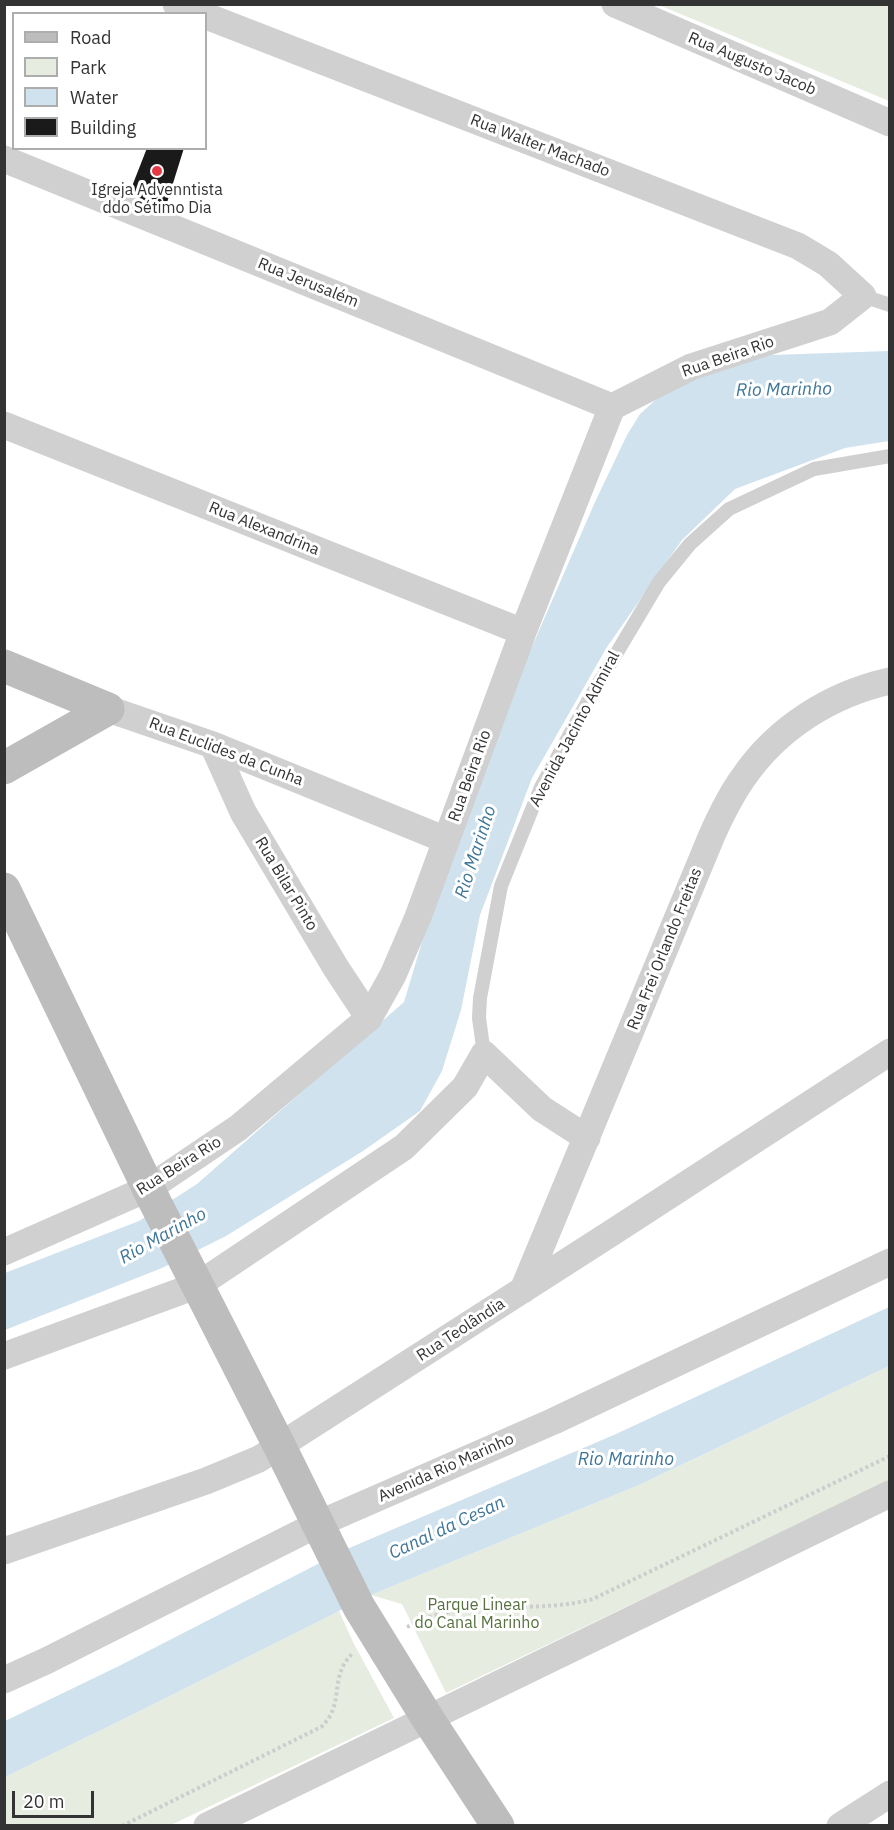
<!DOCTYPE html>
<meta charset="utf-8">
<style>
body{margin:0}
#map{position:relative;width:894px;height:1830px;overflow:hidden;background:#fff;font-family:"IBM Plex Sans",sans-serif}
canvas{display:block}
.frame{position:absolute;inset:0;border:6px solid #333;pointer-events:none}
.legend{position:absolute;left:12px;top:12px;width:195px;height:138px;box-sizing:border-box;background:#fff;border:2px solid #adadad;margin:0;padding:8px 10px;list-style:none;font-size:18px;color:#333}
.legend li{display:flex;align-items:center;gap:12px;height:30px}
.legend b{width:30px;border:2px solid #adadad}
.scale{position:absolute;left:12px;top:1791px;width:82px;height:27px;box-sizing:border-box;border:3px solid #333;border-top:0;padding-left:8px;font-size:18px;line-height:21px;white-space:nowrap;color:#333;-webkit-text-stroke:4px #fff;paint-order:stroke}
</style>
<div id="map">
<canvas width="894" height="1830"></canvas>
<div class="frame"></div>
<ul class="legend">
<li><b style="height:8px;background:#bdbdbd"></b>Road</li>
<li><b style="height:16px;background:#e6ecdf"></b>Park</li>
<li><b style="height:16px;background:#cfe2ee"></b>Water</li>
<li><b style="height:16px;background:#1a1a1a"></b>Building</li>
</ul>
<div class="scale">20 m</div>
</div>
<script>
const g = document.querySelector('canvas').getContext('2d');
g.lineJoin = 'round';
function fill(path, color) {
  g.fillStyle = color;
  g.fill(path, 'evenodd');
}
function strokePath(path, color, width, dash) {
  g.strokeStyle = color;
  g.lineWidth = width;
  g.lineCap = dash ? 'butt' : 'round';
  g.setLineDash(dash || []);
  g.stroke(path);
}
function drawText(font, color, halo, rows, align = 'center') {
  g.font = font + ' "IBM Plex Sans",sans-serif';
  g.lineWidth = 6;
  g.setLineDash([]);
  g.textBaseline = 'middle';
  g.strokeStyle = halo;
  g.fillStyle = color;
  for (const [text, x, y, turn = 0] of rows) {
    g.save();
    g.translate(x, y);
    g.rotate((+turn || 0) * Math.PI / 180);
    g.textAlign = isNaN(turn) ? turn : align;
    if (halo) g.strokeText(text, 0, 0);
    g.fillText(text, 0, 0);
    g.restore();
  }
}
fill(new Path2D(`
 M659,5H889V101Z
 M889,1366V1481L446,1693L402,1604L371,1595L639,1485Z
 M339,1611L353,1642L394,1718L171,1825L5,1826V1777L140,1711Z`), '#e6ecdf');
fill(new Path2D(`
 M889,351V441L845,448L735,489L682,540L607,647L532,778L480,915L461,1010L442,1071L420,1111L363,1151L226,1236L162,1268L5,1330V1273L139,1221L197,1184L404,1002L463,805L595,502L627,435L640,414L671,386L710,367L772,355Z
 M889,1307V1366L639,1485L371,1595L140,1711L5,1777V1721L119,1666L347,1549L616,1434Z`), '#cfe2ee');
fill(new Path2D(`
 M147,148H184L165,209L129,194Z`), '#1a1a1a');
strokePath(new Path2D(`
 M407,1627C415,1623 424,1619 433,1616C482,1601 542,1613 593,1599L890,1456
 M122,1826L321,1727C346,1704 328,1678 352,1654`), '#cdcdcd', 4, [3, 3]);
strokePath(new Path2D(`
 M863,296L890,305
 M484,1054L479,1018L480,998L501,886L541,787L588,701L659,582L690,544L729,509L814,469L890,456`), '#d0d0d0', 14);
strokePath(new Path2D(`
 M176,4L199,14
 M615,4L890,123
 M4,159L612,407
 M4,425L523,632
 M108,709L213,745L446,840
 M213,745L243,812L336,968L369,1018
 M4,1252L149,1188L238,1128L369,1018L393,975L418,917L523,632L612,407L691,367L830,322L863,296L828,264L798,246L206,16
 M523,1290L712,835C721,815 730,796 743,778C777,728 831,694 890,681
 M4,1356L198,1285L404,1147L465,1087L484,1054L542,1109L587,1138
 M4,1551L206,1481L259,1459L613,1232L890,1052
 M4,1680L46,1661L318,1524L554,1421L890,1262
 M207,1826L890,1494
 M840,1826L890,1794`), '#d0d0d0', 27);
strokePath(new Path2D(`
 M4,666L108,709
 M4,768L108,709
 M4,889L155,1202L280,1447L359,1607L428,1719L498,1826`), '#bdbdbd', 33);
for (const [x, y, r, color] of [
 [157,171,6,"#e63946"]
]) {
  const dot = new Path2D();
  dot.arc(x, y, r, 0, 2 * Math.PI);
  g.fillStyle = color;
  g.fill(dot);
  strokePath(dot, '#fff', 2);
}
drawText('16px', '#333', '#fff', [
 ["Rua Augusto Jacob",752,64,23],
 ["Rua Walter Machado",540,146,21],
 ["Rua Jerusalém",308,283,22],
 ["Rua Beira Rio",728,357,-19],
 ["Rua Alexandrina",264,529,22],
 ["Avenida Jacinto Admiral",575,729,-62],
 ["Rua Euclides da Cunha",226,752,21],
 ["Rua Beira Rio",470,776,-70],
 ["Rua Bilar Pinto",286,884,59],
 ["Rua Frei Orlando Freitas",665,949,-68],
 ["Rua Beira Rio",179,1166,-32],
 ["Rua Teolândia",461,1330,-33],
 ["Avenida Rio Marinho",446,1468,-24]
]);
drawText('16px', '#333', '#fff', [
 ["Igreja Advenntista",157,190],
 ["ddo Sétimo Dia",157,208]
]);
drawText('16px', '#56703f', '#fff', [
 ["Parque Linear",477,1605],
 ["do Canal Marinho",477,1623]
]);
drawText('italic 18px', '#3f7597', '#fff', [
 ["Rio Marinho",784,390,-1],
 ["Rio Marinho",476,852,-72],
 ["Rio Marinho",163,1236,-29],
 ["Rio Marinho",626,1460],
 ["Canal da Cesan",447,1528,-25]
]);
</script>
